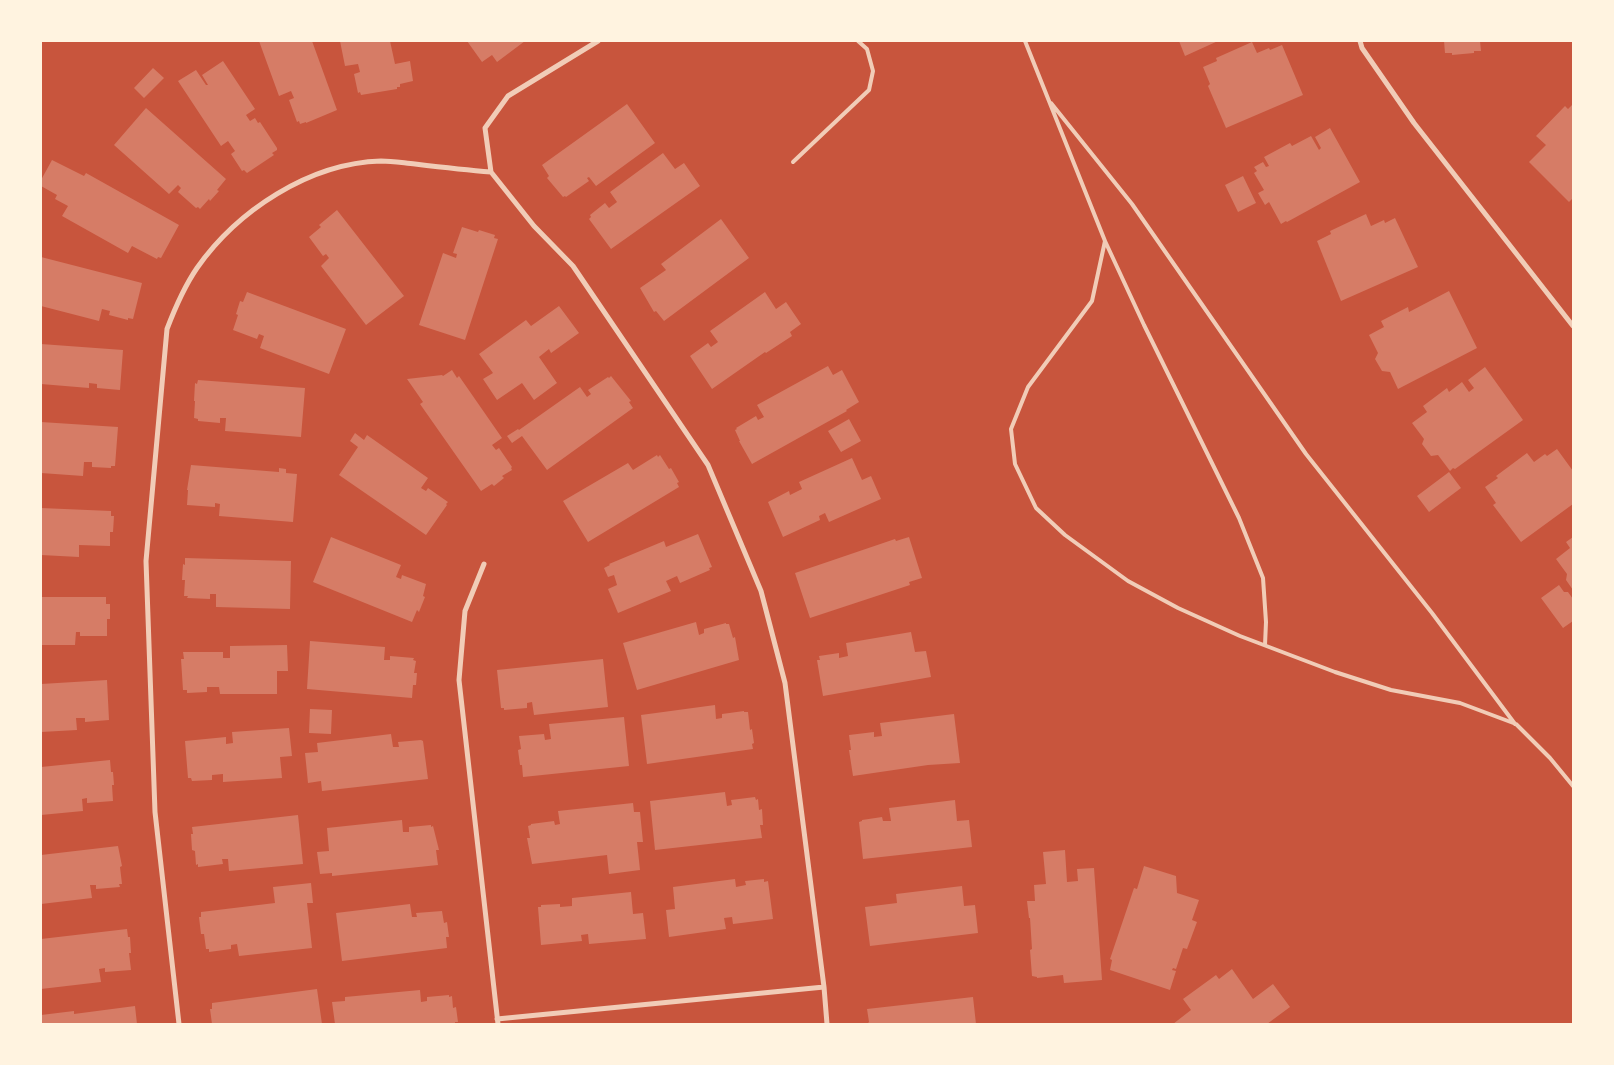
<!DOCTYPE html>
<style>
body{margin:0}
#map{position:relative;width:1614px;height:1065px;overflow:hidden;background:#c8553d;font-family:Manrope,sans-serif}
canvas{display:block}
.frame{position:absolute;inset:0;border:42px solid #fff3e0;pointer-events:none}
</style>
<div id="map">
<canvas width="1614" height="1065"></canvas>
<div class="frame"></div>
</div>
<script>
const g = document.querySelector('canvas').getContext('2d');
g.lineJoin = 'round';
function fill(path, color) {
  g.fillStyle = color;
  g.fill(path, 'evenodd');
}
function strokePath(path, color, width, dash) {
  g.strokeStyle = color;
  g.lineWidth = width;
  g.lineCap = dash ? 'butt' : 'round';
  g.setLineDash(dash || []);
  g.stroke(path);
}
fill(new Path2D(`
 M259,41H312L337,110L306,123V122L300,124L299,121L297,122L289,100L294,98L291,91L279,96Z
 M340,41H390L395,64L410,61L413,81L400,84V87H397V89L361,95L360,92L358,93L354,74L360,72L358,64L345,66Z
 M467,41H525L497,62L492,55L482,62Z
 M1179,41H1218L1185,56Z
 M1444,41H1480L1481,51H1474V53L1452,55V53H1445Z
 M1252,42L1257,53L1269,48L1270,50L1282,45L1303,95L1226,128L1208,86L1210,84L1203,67L1217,61L1216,58Z
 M223,61L255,109L246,115L250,121L255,118L258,123L260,122L277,148V150L272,153L274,155L247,173L244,170L242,171L231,154L235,151L228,141L221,146L178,81L196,70L206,85H208L202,75Z
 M153,68L164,78L144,98L134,88Z
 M627,104L655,143L596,186L589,177L587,178L589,181L566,197L565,196L563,197L547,178L549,176L542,165Z
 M1573,104V198L1569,202L1529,162L1546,145L1536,136L1565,106L1568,109Z
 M146,108L226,179L217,190L219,191L210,201L209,199L200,209L198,207L196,208L178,192L181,188L178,185L169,194L114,145Z
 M1330,128L1360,182L1287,222L1286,221L1281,224L1269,202L1265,205L1258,193L1264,190L1254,173L1257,171L1254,167L1263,162L1266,167L1269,166L1264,157L1290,143L1292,146L1311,136L1319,150L1321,148L1315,137Z
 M663,153L675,169L684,163L700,186L611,249L589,219L591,217L590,215L605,203L609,208L617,202L610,192Z
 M52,160L84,176L86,173L179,225L161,258L158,257L157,259L132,246L128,253L62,216L68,206L55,199L57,195L41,186V180Z
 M1243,176L1256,203L1238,212L1225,185Z
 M337,210L404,296L366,325L321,266L329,258L326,254L323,256L309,237L321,227L319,225Z
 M1366,214L1371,226L1384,220L1385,223L1395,218L1418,267L1341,301L1317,241L1331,234L1330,231Z
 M721,219L749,258L664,321L656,311L654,312L640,288L666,270L661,264Z
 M462,227L478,232L479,230L495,235L494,238L498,239L465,340L419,325L443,253L456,258L457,254L453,253Z
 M41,257L142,283L133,319L128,318V320L109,315L110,311L102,309L99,321L41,306Z
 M1449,291L1477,348L1398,389L1390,372L1382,371L1375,359L1378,353L1369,335L1384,327L1381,321L1408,307L1409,312Z
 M247,292L346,329L329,374L260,348L264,336L259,334L257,339L233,330L238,315L236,314L240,301L243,302Z
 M765,292L776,309L786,302L801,324L790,332L792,336L766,353L765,352L712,389L690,356L708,343L711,347L718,342L710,331Z
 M559,306L579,333L551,353L549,349L539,357L557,383L534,400L522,383L497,400L483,379L493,373L479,354L526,320L531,326Z
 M41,344L123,350L120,390L97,388V384L89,383V388L41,384Z
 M828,366L833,375L842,370L859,402L846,410L847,411L752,464L739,441H740L735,430L737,429L736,428L756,416L758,420L764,417L757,405Z
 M1485,367L1523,420L1455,469L1453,468L1450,471L1438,455L1431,456L1422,444L1424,439L1412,423L1427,412L1423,406L1447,388L1449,392L1462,382L1469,392L1474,388L1468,380Z
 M452,370L457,378L459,376L502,438L492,445L496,450L499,448L512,467L511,468L512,470L502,476L504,478L494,486L492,484L481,491L420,404L423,402L407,379L442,375L443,376Z
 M611,376L631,401L629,402L633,408L547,470L522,436L512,443L507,436L518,429L519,430L580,387L587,397L591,394L588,390L608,377L609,378Z
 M198,380L305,388L301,437L225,431L226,418H220V423L198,421V419L194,418L195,401H194L195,383L197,384Z
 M849,419L861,441L841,452L828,431Z
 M41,422L118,427L115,466H111V468L92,467V462H84L83,476L41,473Z
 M355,433L364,440L367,435L428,478L421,488L426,491L428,488L448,502L446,504L447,505L426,535L339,475L358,447L350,441Z
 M1557,449L1573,471V504L1521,542L1493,505L1496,503L1485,487L1498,478L1496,476L1527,453L1534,462L1545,454L1547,456Z
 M657,455L658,457L660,455L669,469L671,468L679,482L677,483L679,487L588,542L563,501L628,463L633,470Z
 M852,458L862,480L871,476L881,499L829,522L825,513L819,516L820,520L783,537L768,502L789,491L790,495L802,489L799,482Z
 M191,465L279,472V468L286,469V473L297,474L293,522L219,516L220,504L215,503V507L187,505L188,490H187Z
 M1449,472L1461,488L1429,512L1417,496Z
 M41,508L111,511V516H114L113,532H110V546L79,545V557L41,555Z
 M698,534L712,567L709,568L710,570L680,583L677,576L666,581L671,591L618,613L608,589L617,585L614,575L608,577L604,568L610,565L609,564L664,541L666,547Z
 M331,537L401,565L396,577L401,579L402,575L426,584L423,596L425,597L419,612L417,610L412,622L313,582Z
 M909,537L922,578L909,582L910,585L810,618L795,573L895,539L896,541Z
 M1573,537V590L1566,580L1567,574L1556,559L1570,548L1566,542Z
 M185,558L291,561L290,609L216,607V594H210V599L187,598L188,596H184L185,580H182L183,564L185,565Z
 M1559,585L1564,592H1568L1573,599V621L1563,628L1541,598Z
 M41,597H106V604H110V619H107V636H80V632H76L75,645H41Z
 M696,622L699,635L704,633V629L726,623V624H729L733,638L735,637L739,660L637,690L623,643Z
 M911,632L915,652L926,651L931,677L823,696L817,660H820L819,656L839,653V658L848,656L846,643Z
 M310,641L385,647L384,660H390V656L414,658L413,660L416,661L414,673H417L416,685H413L412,698L307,689Z
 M287,645L288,671H277V694H220L219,687H207V692L187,693V690H183L181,659H184L183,652H223V658H230V646Z
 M603,659L608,707L534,715L532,702L527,703V708L504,710V708H501L497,670Z
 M107,680L109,720L85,722V718H76L77,730L41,732V684Z
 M715,705L716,719L722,718V714L744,711V712H748L750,730L752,729L754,743L752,744L753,749L647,764L641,715Z
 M310,709L332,710L331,734L309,733Z
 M954,714L960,763L928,765L853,776L849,750H851L849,735L874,732V737L882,736L880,723Z
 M624,717L629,766L523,777L522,765H520L518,750L521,749L519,736L544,734L545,740L551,739L549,724Z
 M289,728L292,756L280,757L282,778L223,782V774L212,775V780L192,781L191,778H188L185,741L226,737V744L233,743L232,732Z
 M391,734L393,747H399L398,742L421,740L423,741L428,779L322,791L321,781L308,783L305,753L318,752L317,743Z
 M110,760L111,772H113L114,785H112L113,801L87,803V798L82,799L83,811L41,815V767Z
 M725,792L727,806L732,805L731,800L755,797L756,800L758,799L759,810L762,809L763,825H760L762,838L655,850L650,801Z
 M955,800L957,821L969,820L972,847L863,859L859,822L862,821V820L882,817L883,821H891L889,808Z
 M633,803L634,812H640L643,842H637L640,870L609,874L607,855L532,864L527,838H530L528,826L531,825V824L554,821L555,825L560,824L558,811Z
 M298,815L303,864L229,871L228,859H222L223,864L198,867V864L196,865L195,851L192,850L191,834H193L192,827Z
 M402,820L403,832H409V827L431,825V827L433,826L439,850H436L438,865L332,876V873L320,874L317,852L329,851L327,828Z
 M118,846L122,866L120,867L122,884H119L120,887L96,889V885H90L92,898L41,904V855Z
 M1065,850L1067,882L1078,881L1077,869L1094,868L1102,980L1064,983L1063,975L1037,978V977L1032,976L1030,950L1032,949L1030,918H1029L1027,901H1035L1034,885L1046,884L1043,852Z
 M1144,866L1176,876L1177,893L1199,900L1192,920L1197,922L1187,949L1183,948L1176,969L1173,968L1172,970L1176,971L1170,990L1110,970L1112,960L1110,959L1134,888L1137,889Z
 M735,879L736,887L746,885L745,881L764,879V882L768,881L773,919L733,924L732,917L724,918L726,929L669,937L666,910L675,909L673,887Z
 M311,883L313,903H307L312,948L239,956L237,944L231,945V949L209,952V949H206L204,934H201L199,917H201V912L275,903L273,887Z
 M962,886L964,906L975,905L978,933L870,946L865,907L897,903L896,894Z
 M631,892L633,914L643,913L646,939L589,944L588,934L581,935L582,941L541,945L538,907H541V905L560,904V907L572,906V898Z
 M410,904L412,917H417L416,913L442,911L444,923L447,922L449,937H446L447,948L342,961L336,913Z
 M127,929L128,937H130L131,953H129L131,970L105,972V968L99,969L101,982L41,989V939Z
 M1232,969L1253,999L1273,984L1290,1007L1267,1024H1173L1191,1010L1183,999L1216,975L1219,979Z
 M317,989L322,1024H212L210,1009H212V1003Z
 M420,990L421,1002L427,1001V997L449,995V997L452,996L453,1008L456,1007L458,1022H455V1024H335L332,1002L345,1001V997Z
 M973,997L976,1024H867L869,1022L867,1009Z
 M135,1006L137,1024H41V1015L74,1011V1014Z`), '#d67c66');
strokePath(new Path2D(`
 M1025,41L1105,241L1092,301L1028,387L1011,429L1015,464L1036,508L1065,535L1128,581L1178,608L1240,636L1335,672L1391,690L1460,703L1516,724L1550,758L1573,786
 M1051,103L1132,204L1306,454L1432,613L1515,724
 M793,162L869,90L873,71L867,49L858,41
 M1105,241L1144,325L1239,518L1263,578L1266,622L1265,645`), '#f1ccb7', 4);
strokePath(new Path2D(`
 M1360,41L1362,48L1414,123L1573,326
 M491,172L534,226L573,266L708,465L761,591L785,683L824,987L827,1024
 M491,172L485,128L508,96L598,41
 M484,564L465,611L459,680L498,1024
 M497,1019L824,987
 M179,1024L155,812L146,561L167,329C175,308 184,287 197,268C237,211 309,163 381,161C392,161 404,163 415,164C440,167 466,170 491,172`), '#f1ccb7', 5);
</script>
